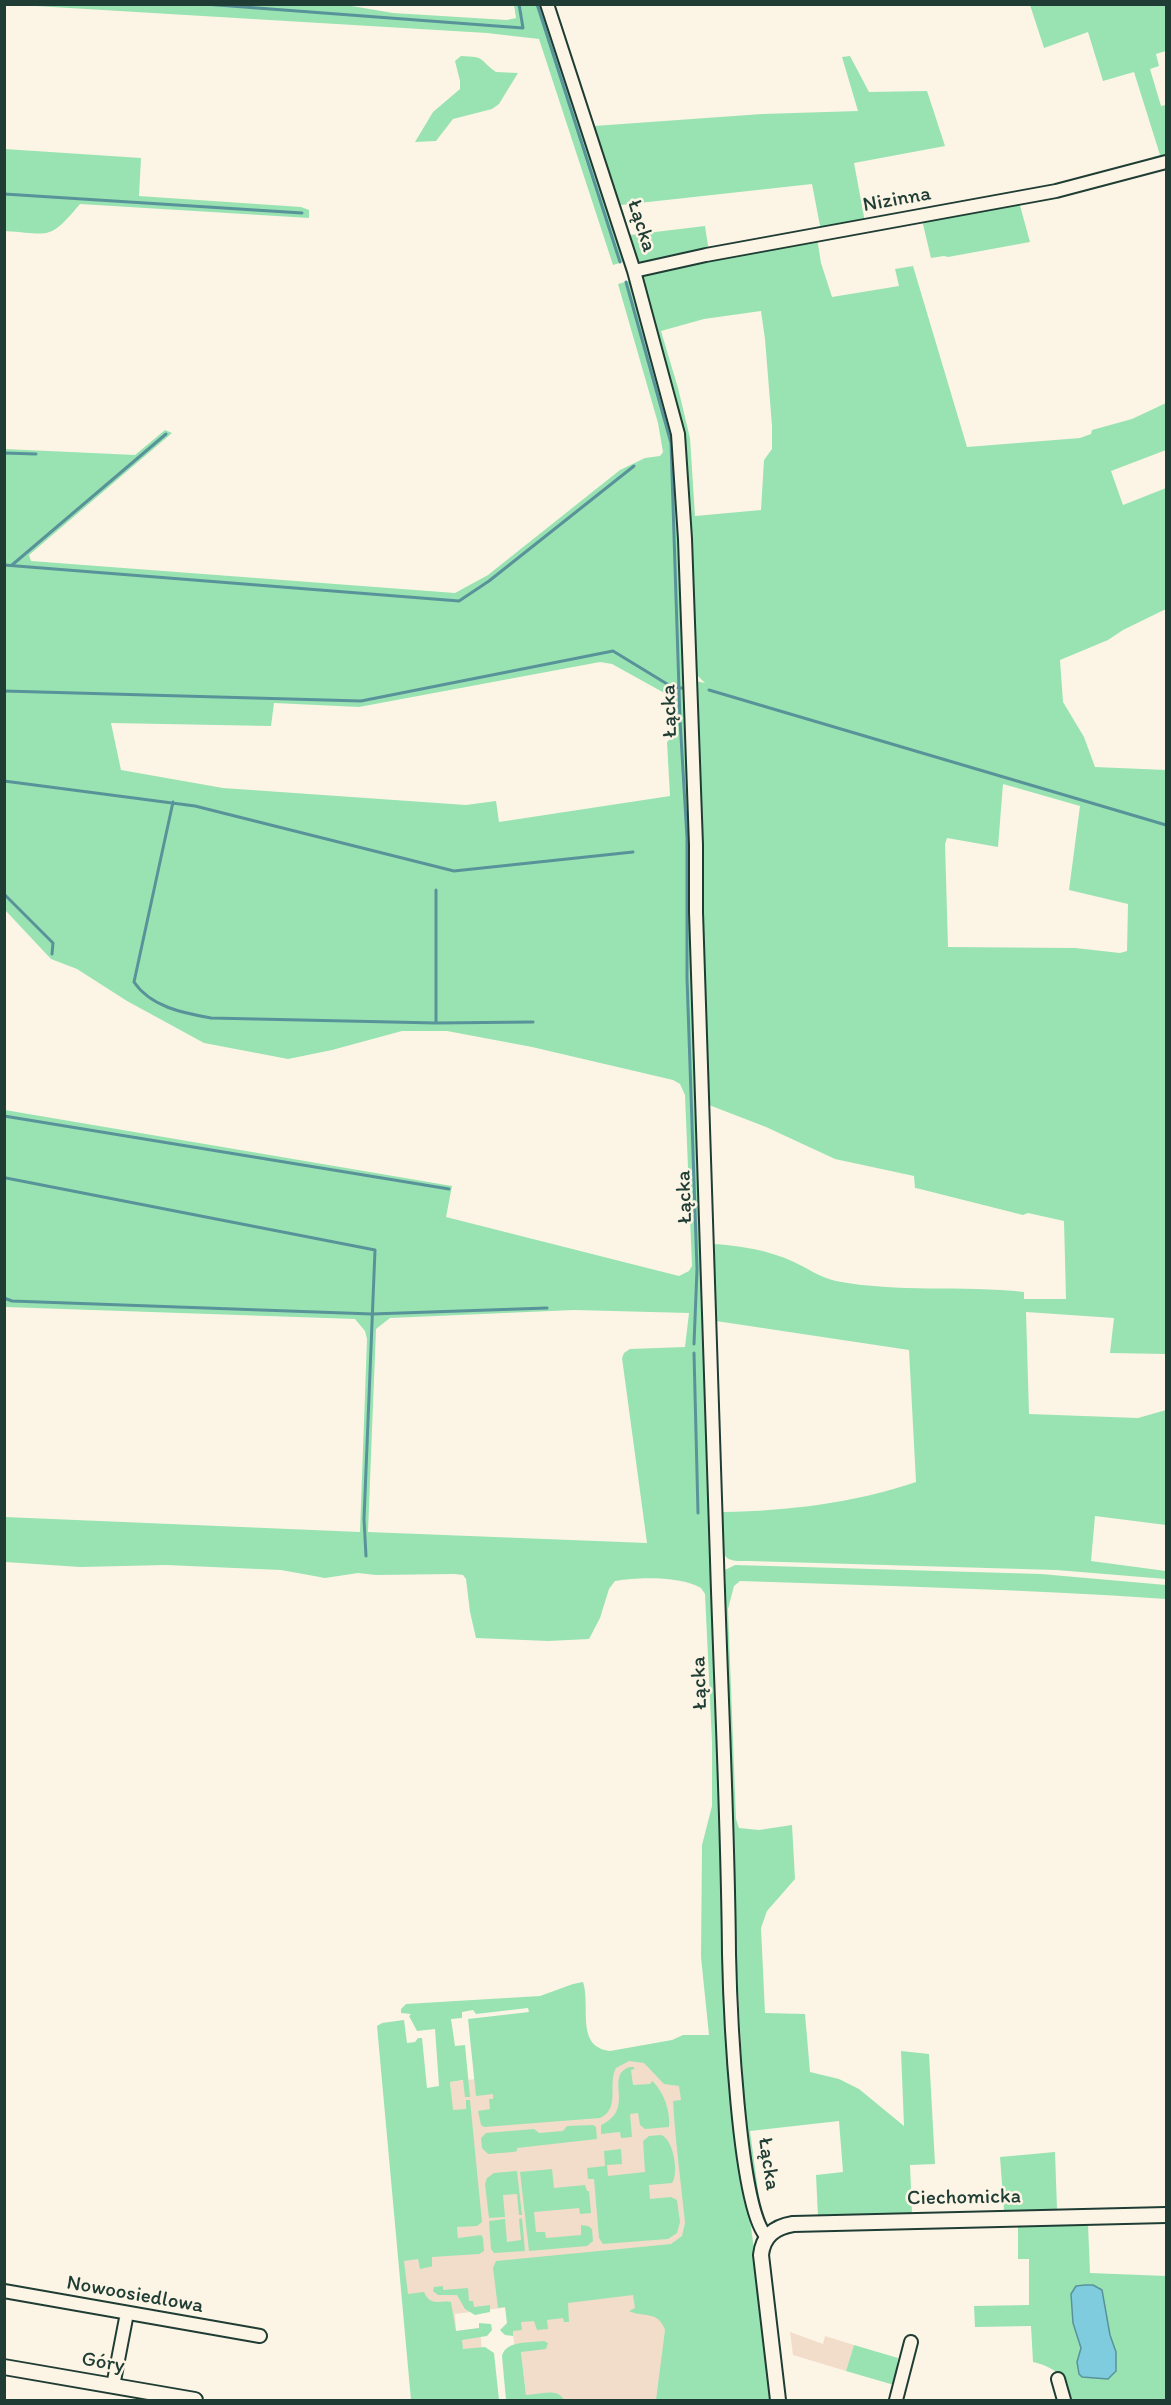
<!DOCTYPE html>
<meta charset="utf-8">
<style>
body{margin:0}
#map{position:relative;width:1171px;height:2405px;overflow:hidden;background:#fcf5e5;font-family:Itim,sans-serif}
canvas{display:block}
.frame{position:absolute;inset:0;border:6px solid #1f3d34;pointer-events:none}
</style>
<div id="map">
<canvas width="1171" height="2405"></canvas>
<div class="frame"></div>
</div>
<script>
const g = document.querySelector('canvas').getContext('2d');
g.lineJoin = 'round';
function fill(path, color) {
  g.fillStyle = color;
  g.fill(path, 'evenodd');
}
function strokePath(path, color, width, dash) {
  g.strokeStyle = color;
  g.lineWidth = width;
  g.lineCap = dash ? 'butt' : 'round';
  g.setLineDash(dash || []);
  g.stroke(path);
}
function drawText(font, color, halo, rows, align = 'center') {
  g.font = font + ' Itim,sans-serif';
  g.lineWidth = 5;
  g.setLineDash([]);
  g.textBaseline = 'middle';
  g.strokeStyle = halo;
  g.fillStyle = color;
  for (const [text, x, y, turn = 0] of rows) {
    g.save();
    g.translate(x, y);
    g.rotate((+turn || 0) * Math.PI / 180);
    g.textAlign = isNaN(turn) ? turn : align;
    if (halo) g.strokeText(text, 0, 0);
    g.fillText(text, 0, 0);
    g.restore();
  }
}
fill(new Path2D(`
 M379,2026L411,2095L451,2090L450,2082L554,2070L680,2047L766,2400H519L526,2395L521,2352H515L510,2307L455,2314L456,2331L480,2328L486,2400H415Z
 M790,2332L823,2344L825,2336L854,2345L846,2371L793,2355Z`), '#f2ddcb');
fill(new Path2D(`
 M340,4L393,13L507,20L516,18L514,5H542L626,261L613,265L539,39L487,33L19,5Z
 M551,5H554L594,126L762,114L858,111L842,57L850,56L869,92L927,91L945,146L854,163L865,222L821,231L812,184L621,205L630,235L705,226L709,252L639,263Z
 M1030,5H1166V51L1156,54L1159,66L1150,69L1161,106L1166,105V158L1153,157L1160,155L1134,72L1103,81L1088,32L1044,48Z
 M461,56C487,57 478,59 496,72L518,73L499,104L492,109L453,119L436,141L415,142L433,112L460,89V81L455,61Z
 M5,149L141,158L139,196L301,207L309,210V218L80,204C49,241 51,234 5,231Z
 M1019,202L1030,242L948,257L944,256L931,258L922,220Z
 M817,238L821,263L832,297L899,286L895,269L913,266L967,447L1080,438L1091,434L1092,430L1132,419L1166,403V450L1111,471L1123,505L1166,488V609L1123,630L1108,640L1060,660L1063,702L1084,737L1095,767L1166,770V1354L1110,1353L1114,1318L1026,1312L1029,1414L1138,1418L1166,1410V1525L1095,1516L1091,1561L1166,1571V1579L1056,1570L749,1561C742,1561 731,1562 726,1557C720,1552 721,1523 721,1515L723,1512C788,1511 854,1503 916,1482L909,1350L716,1321L714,1244C742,1246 768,1250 794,1262C807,1268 821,1278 836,1281C898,1293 962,1285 1024,1292V1299H1066L1064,1221L1028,1213L1023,1215L920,1189L915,1188L914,1176L835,1159L766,1127L709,1105L704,1018L695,681L705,683L698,676L695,666L690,517L684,446L638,276L646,273ZM761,311L765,339L772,426V449L764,460L761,510L695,516L690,438L678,388L661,331L704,319ZM1003,784L1080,806L1069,890L1128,904L1127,951L1120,953L1075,948L948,947L945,844L947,838L998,847Z
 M632,280L672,421L679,486L720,1721L747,2195L773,2400H656L665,2330C658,2310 644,2318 629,2311L635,2308L633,2295L568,2303L569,2322H564L563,2318L547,2320L548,2329L537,2330L534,2321L521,2322L522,2330L513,2331V2336L505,2335L500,2330L507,2323L505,2307L498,2308L493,2268L496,2261L671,2244L682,2236L685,2223C681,2182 675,2139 673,2101L681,2100L679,2086L664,2084L644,2063L629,2061L616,2068C607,2085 621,2108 600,2118L484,2127L481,2125L478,2111L490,2109L489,2099H493V2094L476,2096L468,2019L529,2012L528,2008L476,2014L473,2010L462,2012V2018L451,2019L455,2046L465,2045L470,2097H465L463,2080L450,2082L453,2110L466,2109V2100H470L482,2222L477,2226L457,2227L458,2238L481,2235L483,2238L484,2251L479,2254L432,2257V2266H434L420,2269L418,2259L404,2261L408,2294L424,2292C431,2307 439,2300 451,2302L456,2331L479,2328V2323L491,2324L492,2330L487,2336L462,2340L463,2349L485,2347L494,2353L499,2400H411L377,2026L382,2023L404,2020L407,2043L415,2042L418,2038H422L427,2088L439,2086L435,2029L417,2031L409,2016L411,2014L401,2013V2009L406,2004L540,1996L573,1984L583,1982C591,2006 575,2047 610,2051L672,2040L683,2035H709L701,1957L702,1845L712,1806V1742L705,1594L701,1588C681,1576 638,1577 615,1581L609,1589L600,1618L589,1639L548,1641L476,1638L470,1612L466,1579L463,1575L454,1574L376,1575L358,1573L325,1578L281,1570L166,1565L80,1567L5,1562V1517L360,1532L367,1339L365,1331L355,1319L5,1307V1110L452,1186L446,1217L679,1276L689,1271L692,1266L685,1095L680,1084L673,1080L532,1047L447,1031H402L332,1050L288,1059L204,1043L127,1001L77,969L51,959L5,910V449L135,455L165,430L172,433L29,555L31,561L455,593L488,575L620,470L645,458L660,456L663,452L658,423L618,284ZM600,662L612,664L668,695L672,737L667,742L670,796L499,822L496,801L466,805L223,788L121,770L111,723L271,726L274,703L359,707ZM574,1310L689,1313L685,1347L630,1349L624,1353L622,1358L647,1543L368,1532L376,1329L390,1318Z
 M735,1565L1041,1574L1166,1585V1599C1025,1589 883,1586 740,1581L734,1586L728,1609L736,1819L739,1828L759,1830L792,1825L795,1879L767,1911L761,1928L765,2013L805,2014L810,2072L839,2079L859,2089L904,2126L901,2051L929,2054L935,2164L910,2165L912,2214L818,2217L816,2175L843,2172L839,2121L750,2131L762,2220L755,2200L740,2097L743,2095V2083L732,1880L721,1599L726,1583L725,1570Z
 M630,2067H634V2069L631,2070L633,2085L650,2084L652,2081C663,2090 671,2112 669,2127L645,2129L640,2125L638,2113L630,2114L632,2137L621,2138L620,2132L601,2134V2125C637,2109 603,2075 630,2067Z
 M593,2125L596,2127L597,2139L517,2148V2151L513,2152L488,2154L482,2148L481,2138L486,2133L534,2129L539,2133L563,2131L567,2126Z
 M661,2135C674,2139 679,2175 672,2183L649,2185L650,2199L671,2197L677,2200L680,2222L677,2233L668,2239L603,2244L599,2238L594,2179H588L587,2168L605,2166L604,2151L621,2149L622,2164L607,2165L608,2176L645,2172L643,2141L649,2136Z
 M1055,2152L1057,2209L1004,2211L1000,2157Z
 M552,2169L554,2188L585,2185L587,2191H589L591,2213L580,2214L579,2208L534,2212L536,2232H545L546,2238L581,2235V2225L588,2226L592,2229L593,2241L587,2246L529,2251L520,2172Z
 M517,2171L522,2215H519L517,2194L503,2195L505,2217L489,2218L485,2184L487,2178L494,2173Z
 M522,2218L525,2251L494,2253L491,2249L489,2221L505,2219L507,2242L521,2240L519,2219Z
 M1088,2224L1090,2273L1166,2276V2400H1066C1061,2375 1060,2369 1033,2362L1031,2326L975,2327L974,2306L1029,2305V2259H1018V2225Z
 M443,2286V2290L468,2288L469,2301H473L474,2307L490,2305V2312L475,2315L465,2309L457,2295H438L433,2291L434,2287Z
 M544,2341L548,2343L546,2349L521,2352L526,2395C538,2395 557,2387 564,2400H506L502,2356C506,2340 530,2343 544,2341Z
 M854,2345L898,2358L894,2385L846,2371Z`), '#99e3b2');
const water = new Path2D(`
 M1085,2285H1093L1102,2290L1110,2335L1116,2352V2371L1108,2379L1082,2377L1079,2374L1077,2362L1081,2348L1073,2323L1071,2294L1076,2286Z`);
fill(water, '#7fccde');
strokePath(water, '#59939a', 1.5);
strokePath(new Path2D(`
 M204,4L523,28L519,4
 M537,4L620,262
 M4,194L302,213
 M626,282L671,443L680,720L687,838V978L697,1269L694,1344
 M4,453L36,454
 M4,565L459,601L489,581L634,466
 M12,565L166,434
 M709,690L1166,825
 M4,691L361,701L613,651L672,687L682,688
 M4,781L195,806L454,871L633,852
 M173,802L134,982C151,1007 183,1013 211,1018L436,1023L533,1022
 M436,890V1023
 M4,894L53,943L52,954
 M4,1116L449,1189
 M6,1178L375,1250L364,1519L366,1556
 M4,1298L12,1301L372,1314L547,1308
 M694,1353L698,1513`), '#59939a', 3);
const minor = new Path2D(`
 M547,4L634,271L678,434L685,539L696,845V912C703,1128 710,1344 717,1560C721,1692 728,1823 729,1954C730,2001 738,2210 767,2237
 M634,271L706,255L1056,191L1166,162
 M4,2291L260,2336
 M1058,2379L1064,2400
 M113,2386L127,2313
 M896,2400L911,2342`);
const tertiary = new Path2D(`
 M4,2367L195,2400
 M778,2400L761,2255C763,2236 775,2227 793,2224L1166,2215`);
strokePath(minor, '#1f3d34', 16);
strokePath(tertiary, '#1f3d34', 18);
strokePath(minor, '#fcf5e5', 12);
strokePath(tertiary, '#fcf5e5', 14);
drawText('21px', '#1f3d34', '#fcf5e5', [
 ["Nizinna",897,200,-10],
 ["Łącka",641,226,72],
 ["Łącka",670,711,-92],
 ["Łącka",685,1197,-92],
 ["Łącka",700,1683,-92],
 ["Łącka",768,2164,81],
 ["Ciechomicka",964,2198,-1],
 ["Nowoosiedlowa",135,2295,10],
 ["Góry",103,2363,10]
]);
</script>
